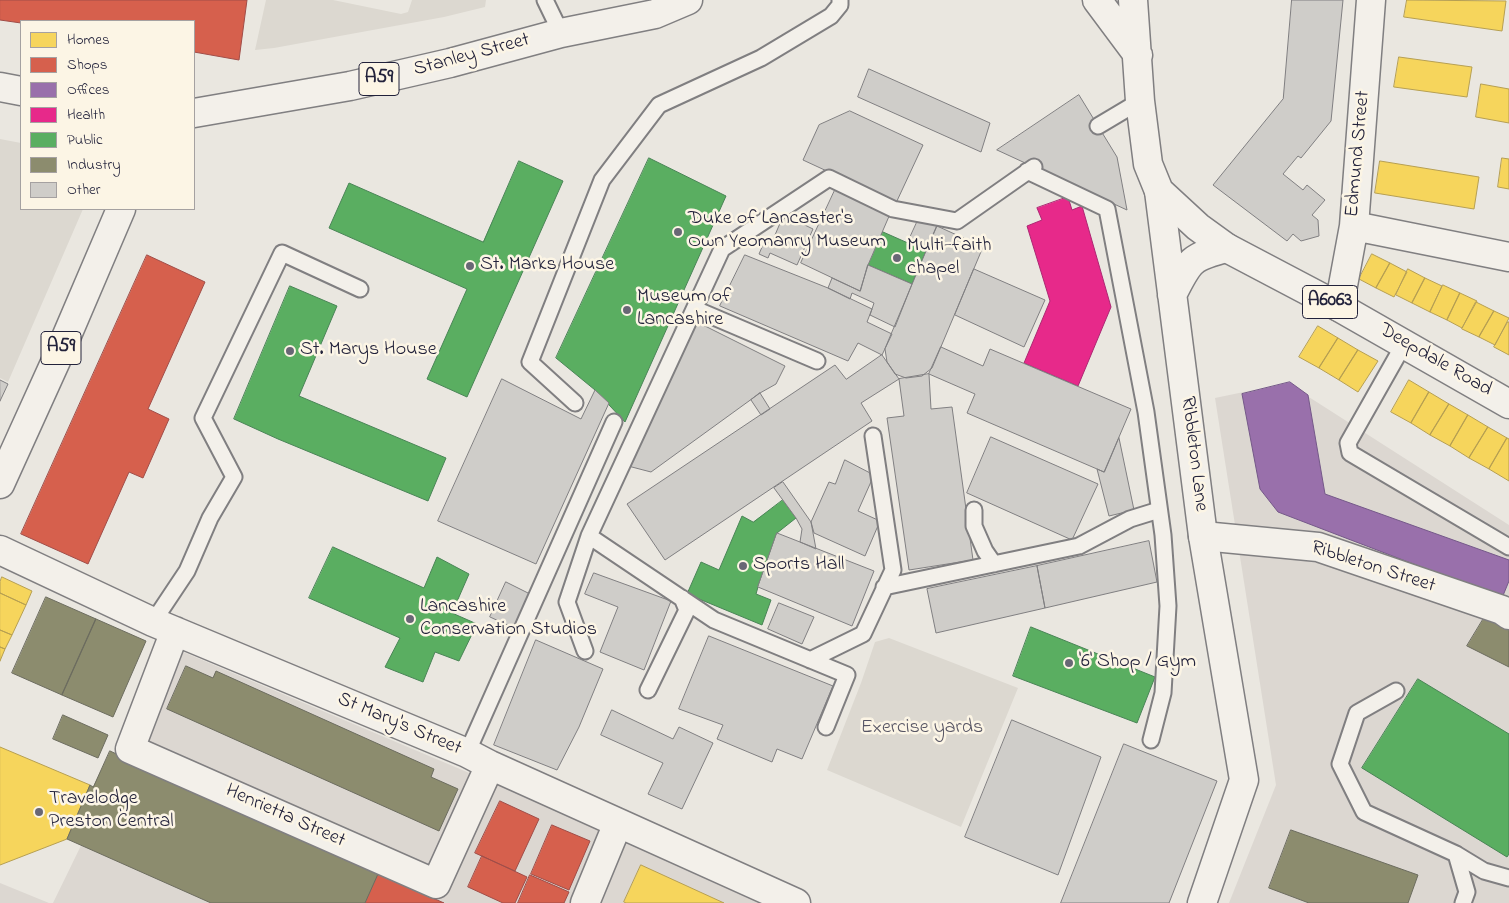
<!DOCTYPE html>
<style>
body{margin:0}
#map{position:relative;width:1509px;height:903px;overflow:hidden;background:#eae7e0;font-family:"Indie Flower",sans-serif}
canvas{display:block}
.legend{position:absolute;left:20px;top:20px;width:175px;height:190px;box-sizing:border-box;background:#fcf5e5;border:1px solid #a5a1a1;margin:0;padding:6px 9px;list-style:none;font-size:15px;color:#22223b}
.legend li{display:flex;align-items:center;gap:10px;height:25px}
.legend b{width:25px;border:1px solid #a5a1a1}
</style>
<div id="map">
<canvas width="1509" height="903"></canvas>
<ul class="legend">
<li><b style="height:14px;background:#f6d55c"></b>Homes</li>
<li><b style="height:14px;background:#d6604d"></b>Shops</li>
<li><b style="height:14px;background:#9970ab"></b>Offices</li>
<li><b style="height:14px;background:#e7298a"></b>Health</li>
<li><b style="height:14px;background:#5aae61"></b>Public</li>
<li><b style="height:14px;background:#8c8c6e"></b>Industry</li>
<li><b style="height:14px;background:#cfcdc9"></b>Other</li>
</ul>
</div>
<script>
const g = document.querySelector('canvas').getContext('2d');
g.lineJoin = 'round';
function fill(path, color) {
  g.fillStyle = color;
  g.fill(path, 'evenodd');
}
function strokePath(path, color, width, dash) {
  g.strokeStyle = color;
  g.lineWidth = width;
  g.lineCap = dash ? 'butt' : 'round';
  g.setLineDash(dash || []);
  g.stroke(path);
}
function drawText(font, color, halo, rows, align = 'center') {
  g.font = font + ' "Indie Flower",sans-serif';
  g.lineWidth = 5;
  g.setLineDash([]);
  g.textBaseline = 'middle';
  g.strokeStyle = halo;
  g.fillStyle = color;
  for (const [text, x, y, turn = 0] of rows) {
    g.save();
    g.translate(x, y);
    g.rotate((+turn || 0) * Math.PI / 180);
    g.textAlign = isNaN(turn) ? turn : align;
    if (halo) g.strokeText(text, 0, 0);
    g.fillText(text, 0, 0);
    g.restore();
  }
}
fill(new Path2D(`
 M1287,383L1509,525V903H1229L1276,785L1215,398Z
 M169,646L668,857L768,903H53L147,710Z
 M0,883L49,903H0Z`), '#dcd7d1');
fill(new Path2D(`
 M266,0H333L401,14L408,12L412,0H486L485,7L444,17L274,48L255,50Z
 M0,139L21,143V209H83L8,382L0,378Z
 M889,638L1018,688L961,827L827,770L861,683L875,642Z`), '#dcd8d0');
const homes = new Path2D(`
 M1407,0L1506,1L1502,31L1404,17Z
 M1399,57L1472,67L1467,97L1394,87Z
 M1481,84L1509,89V123L1476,117Z
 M1502,158L1509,159V189L1498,187Z
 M1380,161L1479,177L1474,209L1375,193Z
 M1372,254L1390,263L1376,288L1359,279Z
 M1390,263L1407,272L1394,297L1376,288Z
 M1408,269L1425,278L1412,303L1396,295Z
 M1425,278L1442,286L1430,312L1412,303Z
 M1443,285L1460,293L1447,320L1430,312Z
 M1460,293L1477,301L1462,328L1447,320Z
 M1476,302L1494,311L1479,337L1462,329Z
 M1494,311L1509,318L1495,345L1479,337Z
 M1508,322H1509V355L1494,347Z
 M1318,326L1338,338L1319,368L1299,357Z
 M1338,338L1358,350L1339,380L1319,368Z
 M1358,350L1378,361L1358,392L1339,380Z
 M1409,380L1429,392L1411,423L1391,412Z
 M1429,392L1449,404L1430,435L1411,423Z
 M1449,404L1468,415L1450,446L1430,435Z
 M1468,415L1488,427L1469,458L1450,446Z
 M1488,427L1507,438L1489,469L1469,458Z
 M1507,438L1509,439V481L1489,469Z
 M2,577L32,591L26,605L0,593V582Z
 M0,593L26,605L12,635L0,630Z
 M0,630L12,635L5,649L0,647Z
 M0,647L5,649L0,661Z
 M0,747L90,785L67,839L0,865Z
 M641,865L724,903H626L624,902Z`);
fill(homes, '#f6d55c');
strokePath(homes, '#b69f52', 1);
const shops = new Path2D(`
 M0,0H247L239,60L194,52V21H21V23L0,20Z
 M147,255L205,282L148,409L169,419L143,478L129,472L88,564L21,534Z
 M500,801L539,819L515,871L475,853Z
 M552,825L590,841L569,890L531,874Z
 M482,856L527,877L515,903H503L468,887Z
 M378,874L444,903H365Z
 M530,875L569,892L564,903H518Z`);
fill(shops, '#d6604d');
strokePath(shops, '#a04d48', 1);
const offices = new Path2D(`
 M1290,382L1308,395L1325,494L1509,560V581L1502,598L1278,512L1260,489L1242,394Z`);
fill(offices, '#9970ab');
strokePath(offices, '#755989', 1);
const health = new Path2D(`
 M1068,197L1072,210L1082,206L1111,307L1078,386L1024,363L1050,301L1027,226L1042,220L1037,208Z`);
fill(health, '#e7298a');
strokePath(health, '#ac2772', 1);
const public = new Path2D(`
 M649,158L726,196L625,422L595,390L556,358Z
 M519,161L563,181L467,397L427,379L467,289L329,228L349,183L483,242Z
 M883,232L926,251L912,284L868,265Z
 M290,286L337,306L299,396L446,458L428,501L278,439L234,419Z
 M783,500L796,518L777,533L758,587L756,594L771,600L762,625L687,594L701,562L719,570L742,516L753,522Z
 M333,547L424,588L437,557L469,574L452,613L477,624L459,661L435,652L423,682L385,667L400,638L309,598Z
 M1031,627L1155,677L1137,723L1013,676Z
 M1418,679L1509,734V854L1507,857L1362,768Z`);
fill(public, '#5aae61');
strokePath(public, '#498456', 1);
const industry = new Path2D(`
 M46,597L96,619L62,695L12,673Z
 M1484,618L1509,628V667L1467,646Z
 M96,619L146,641L113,717L62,695Z
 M186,666L213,678L216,671L434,769L431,777L458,789L439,831L167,709Z
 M63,715L108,735L98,758L53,739Z
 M110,751L378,874L365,903H211L67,839L90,785L93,787Z
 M1291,830L1418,875L1408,903H1309L1269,888Z`);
fill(industry, '#8c8c6e');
strokePath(industry, '#6c6c5f', 1);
const building = new Path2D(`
 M1292,0H1343L1331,121L1301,158L1298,156L1283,174L1303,190L1307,185L1325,200L1312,215L1318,220L1319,236L1301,241L1293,234L1287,241L1213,185L1283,99Z
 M869,69L990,123L981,152L858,97Z
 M1079,95L1117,157L1127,210L997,150Z
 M850,111L923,145L896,203L803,160L819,125Z
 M836,188L890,214L868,265L860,291L801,263Z
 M784,215L813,229L797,265L770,253L768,258L759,254L766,238L772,241Z
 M919,218L937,226L926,251L908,242Z
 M937,226L983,247L932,368L922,376L906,378L895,374L887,362L885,349Z
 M745,255L828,288L872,309L867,322L892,334L882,355L858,343L848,361L720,306Z
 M868,265L912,284L895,327L870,315L874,303L852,293L850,299L828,288L832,278L860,291Z
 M974,269L1045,300L1024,347L955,315Z
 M693,320L785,366L776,384L760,393L651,472L628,466Z
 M941,347L983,366L990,349L1131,409L1104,472L967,413L975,394L929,374Z
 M882,355L899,379L861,403L872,421L665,560L627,504L835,365L846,379Z
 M929,374L931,409L952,407L973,560L909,570L887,418L904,416L899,379Z
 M502,379L581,419L595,390L609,403L536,564L438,521Z
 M0,380L8,384L0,401Z
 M760,393L770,409L761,415L751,400Z
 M991,437L1098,484L1072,540L967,493Z
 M1119,438L1134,510L1109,516L1097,469L1104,472Z
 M845,460L874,475L858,511L880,521L865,556L814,533L811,522L829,482L835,484Z
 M783,482L811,522L816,549L800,542L802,529L796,518L774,488Z
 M777,533L874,571L852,626L758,587Z
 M1149,541L1157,582L1045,608L1037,566Z
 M1037,566L1045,608L936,633L927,589Z
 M594,573L671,601L644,670L600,652L618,607L585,594Z
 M506,582L530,594L514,628L490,617Z
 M779,603L814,617L802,644L768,629Z
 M709,636L833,686L802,759L777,749L772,762L717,739L723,725L679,709Z
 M536,640L603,669L579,727L557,770L494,745Z
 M612,710L673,739L679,727L713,743L682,809L648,794L663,763L601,735Z
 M1012,720L1101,757L1058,875L965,837Z
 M1124,744L1217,781L1169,903H1061Z`);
fill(building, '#cfcdc9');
strokePath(building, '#807f81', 1);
const service = new Path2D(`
 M545,0L561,33
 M1098,126L1140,101
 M1027,171L1107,209L1146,412L1163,535L1168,606L1163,693L1151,740
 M695,309L817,361
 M1404,344L1348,443L1350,453L1509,547
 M575,403L530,362L602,180L659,105L761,58L831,16L840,5V0
 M974,510V526L985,551L994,564
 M884,587L1079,546L1130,519L1159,510
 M153,622L187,571L210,518L234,477L203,418L282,253L360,289
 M585,651L567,602L589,536
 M810,660L863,634L893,570L873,436
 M648,690L687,610L682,598
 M1396,691L1357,713L1340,764L1364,812L1456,854L1467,892L1463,903
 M826,727L847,675L714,620L589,536L722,249L829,178L893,209L957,221L1034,167
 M467,753L614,422
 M1456,854L1484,871L1509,878`);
const minor = new Path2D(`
 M1354,226L1509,257
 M1339,307L1354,226L1371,0
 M1203,536L1318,547L1502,610L1509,615
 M0,550L153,622L467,753L490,765L796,903
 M175,631L130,749L436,884L490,765
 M585,903L618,823`);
const secondary = new Path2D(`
 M1159,191L1203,536L1244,780L1202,903
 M1172,295C1189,261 1190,257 1227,248`);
const primary = new Path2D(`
 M1097,0L1138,55
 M1133,0L1140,101L1148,164L1159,191L1198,227L1227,248L1339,307L1509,404`);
const trunk = new Path2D(`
 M0,87L21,91
 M194,113L350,86L450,63L561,33L655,14L688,0
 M0,484L59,354L121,209`);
strokePath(service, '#807f81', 19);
strokePath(minor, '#807f81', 31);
strokePath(secondary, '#807f81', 31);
strokePath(primary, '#807f81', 31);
strokePath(trunk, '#807f81', 31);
strokePath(service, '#f3f0ea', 15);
strokePath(minor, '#f3f0ea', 28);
strokePath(secondary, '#f3f0ea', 28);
strokePath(primary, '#f3f0ea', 28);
strokePath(trunk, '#f3f0ea', 28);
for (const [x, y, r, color] of [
 [678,232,5,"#686775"],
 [897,258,5,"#686775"],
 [470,266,5,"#686775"],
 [627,310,5,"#686775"],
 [290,351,5,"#686775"],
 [743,566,5,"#686775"],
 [410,619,5,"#686775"],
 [1069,663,5,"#686775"],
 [39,812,5,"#686775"]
]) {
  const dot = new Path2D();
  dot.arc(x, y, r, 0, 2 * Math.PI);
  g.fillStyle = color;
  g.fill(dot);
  strokePath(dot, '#fcf5e5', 2);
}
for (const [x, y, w] of [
 [379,79,40],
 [1330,302,55],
 [61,348,40]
]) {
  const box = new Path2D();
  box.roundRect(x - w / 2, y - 16.5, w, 33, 4);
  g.fillStyle = '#fcf5e5';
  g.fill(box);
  strokePath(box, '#22223b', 1);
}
drawText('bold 19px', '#22223b', null, [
 ["A59",379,79],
 ["A6063",1330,302],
 ["A59",61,348]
]);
drawText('20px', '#22223b', '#fcf5e5', [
 ["Stanley Street",472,56,-15],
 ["Edmund Street",1359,154,-85],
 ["Deepdale Road",1435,361,30],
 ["Ribbleton Lane",1193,454,83],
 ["Ribbleton Street",1373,568,18],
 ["St Mary's Street",399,725,23],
 ["Henrietta Street",285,817,24]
]);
drawText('20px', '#22223b', '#fcf5e5', [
 ["Duke of Lancaster's",688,220],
 ["Own Yeomanry Museum",688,243],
 ["Multi-faith",907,247],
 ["chapel",907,270],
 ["St. Marks House",480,266],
 ["Museum of",637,298],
 ["Lancashire",637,321],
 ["St. Marys House",300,351],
 ["Sports Hall",753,566],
 ["Lancashire",420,608],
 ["Conservation Studios",420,631],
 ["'6' Shop / Gym",1079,663],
 ["Travelodge",49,800],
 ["Preston Central",49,823]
], 'left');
drawText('20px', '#575564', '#fcf5e5', [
 ["Exercise yards",922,729]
]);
</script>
